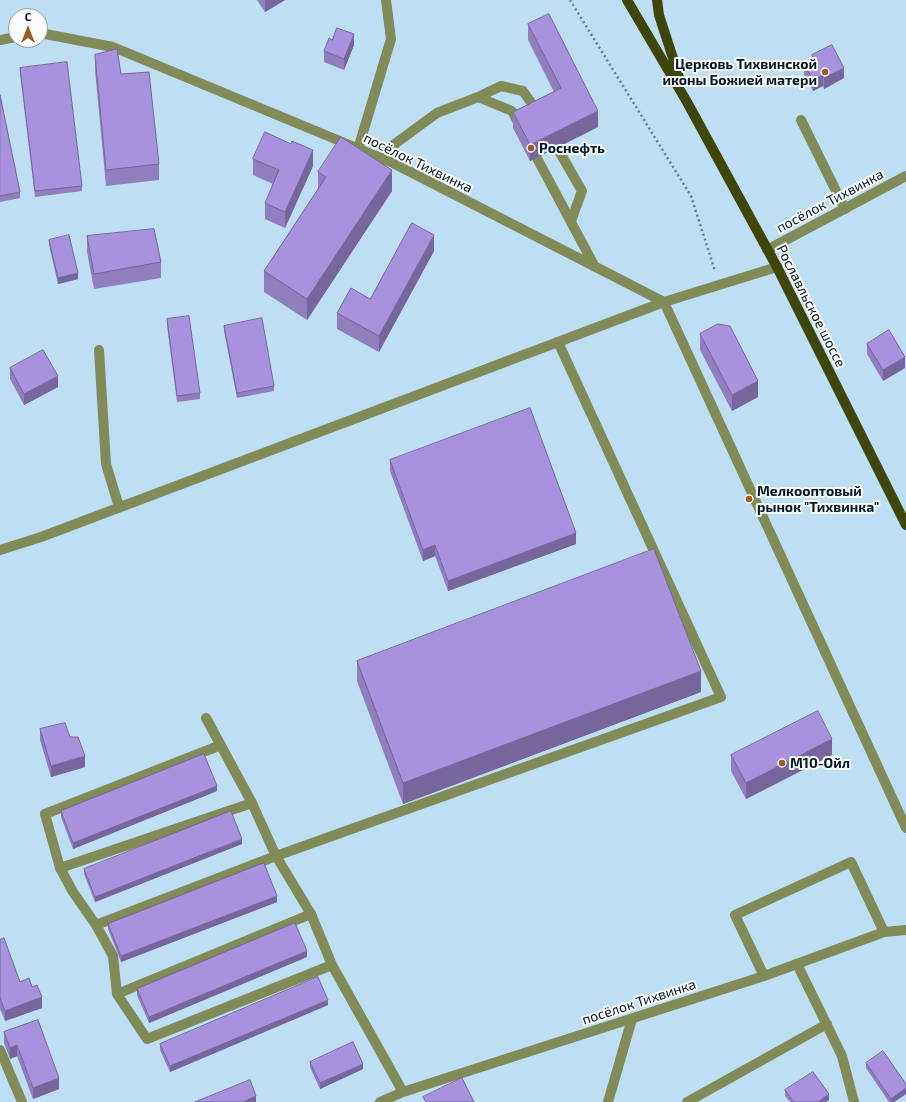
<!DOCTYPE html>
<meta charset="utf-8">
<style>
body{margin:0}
#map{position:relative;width:906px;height:1102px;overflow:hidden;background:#bedef3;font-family:"Exo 2",sans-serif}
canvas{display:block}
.north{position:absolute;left:8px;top:8px;width:40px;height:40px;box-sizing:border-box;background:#fafafa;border:1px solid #96a0a6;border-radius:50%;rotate:0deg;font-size:11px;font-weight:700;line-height:16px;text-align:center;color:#001928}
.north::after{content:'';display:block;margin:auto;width:14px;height:18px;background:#9c5c26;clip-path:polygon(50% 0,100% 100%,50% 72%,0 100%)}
</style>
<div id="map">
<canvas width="906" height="1102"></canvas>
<div class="north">С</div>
</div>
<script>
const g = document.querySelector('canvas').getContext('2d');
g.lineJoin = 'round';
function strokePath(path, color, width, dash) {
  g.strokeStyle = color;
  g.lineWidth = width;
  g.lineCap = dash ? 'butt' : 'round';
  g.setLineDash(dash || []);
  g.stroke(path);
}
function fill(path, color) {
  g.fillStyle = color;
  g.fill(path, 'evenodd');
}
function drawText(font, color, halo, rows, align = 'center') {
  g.font = font + ' "Exo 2",sans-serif';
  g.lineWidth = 4;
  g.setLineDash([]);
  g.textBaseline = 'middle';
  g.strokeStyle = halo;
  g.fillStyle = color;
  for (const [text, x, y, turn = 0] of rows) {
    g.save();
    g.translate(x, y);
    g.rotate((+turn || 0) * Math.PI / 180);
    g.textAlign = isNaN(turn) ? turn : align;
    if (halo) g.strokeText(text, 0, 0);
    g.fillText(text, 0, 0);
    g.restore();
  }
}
strokePath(new Path2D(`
 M570,0L691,196L715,271`), '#638092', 2.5, [2, 3]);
strokePath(new Path2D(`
 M478,97L501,86L523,91L539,114
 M801,120L845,209
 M551,137L582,191L571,221
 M531,147L595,267
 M358,149L391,39L386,0
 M377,157L437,113L478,97L512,111L520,126
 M664,302L906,828
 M276,856L721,697L558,342
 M797,964L842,1056L854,1102
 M764,976L735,915L851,862L884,932
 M608,1102L632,1019
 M687,1102L827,1024`), '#818b58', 10);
strokePath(new Path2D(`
 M40,33L113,47L393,163L664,302L777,267
 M0,40L16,37
 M767,250L906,176
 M99,350L106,464L119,507
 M0,550L41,537L664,302
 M206,718L252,803L276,856L311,914L332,965L403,1092
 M221,745L45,814L60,868L73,892L96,925L113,956L117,994L147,1039L332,965
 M60,868L252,803
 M96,925L276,856
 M117,994L311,914
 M0,1050L22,1102
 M380,1102L403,1092L764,976L884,932L906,930`), '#818b58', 10);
strokePath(new Path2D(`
 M627,0L687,102L777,267L906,525
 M657,0L659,15L681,83`), '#3f4609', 10);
fill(new Path2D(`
 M257,0H285L265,12Z
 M528,24L598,127L530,161L513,128V112L554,92L528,40Z
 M332,40L354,45L344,70L324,62V51Z
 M95,55L159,164V180L106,186L95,70Z
 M812,55L844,78L824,89L823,86L813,91L804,75V64L812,60Z
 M20,68L82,186V191L35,197L20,73Z
 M0,95L20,192V198L0,202Z
 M253,159L313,166L285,228L265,219V203L273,184L253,175Z
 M318,172L392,191L307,320L264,292V271L318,189Z
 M87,236L161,262V278L94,289L87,252Z
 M49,240L78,279L58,284L49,245Z
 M434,251L379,352L337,329V313L370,299Z
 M167,319L200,393V399L177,402L167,325Z
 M224,326L274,386V391L237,398L224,331Z
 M700,334L758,397L732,411L700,350Z
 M867,344L905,368L883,381L867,354Z
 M10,368L58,387L24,405L10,379Z
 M390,460L576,544L448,591L435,556L423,561L390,471Z
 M357,661L701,692L403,804L357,681Z
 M40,729L70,737L85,767L51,777L40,740Z
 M731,755H832L746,799L731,771Z
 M217,791L73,849L61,817V811Z
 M242,844L95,902L84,874V869Z
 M277,902L121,962L108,929V924Z
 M0,940L20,982L32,987L42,1008L5,1021L0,1009Z
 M307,957L149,1023L137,995V989Z
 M328,1005L170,1072L160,1050V1044Z
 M4,1032L59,1089L33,1099L17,1056L10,1059L4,1043Z
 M310,1062L363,1069L320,1089L310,1067Z
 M866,1063L906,1084V1094L894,1102H889L866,1068Z
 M785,1090L829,1100L826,1102H790L785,1096Z`), '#907ebe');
fill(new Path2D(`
 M265,0H285L265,12Z
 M354,34V45L344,70V59Z
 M844,68V78L824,89V78Z
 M823,75V86L813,91V80Z
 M598,111V127L530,161V145Z
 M313,150V166L285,228V212Z
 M392,170V191L307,320V299Z
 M434,235V251L379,352V336Z
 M78,273V279L58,284V278Z
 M905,357V368L883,381V370Z
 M58,376V387L24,405V394Z
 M758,381V397L732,411V395Z
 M576,533V544L448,591V581Z
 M435,545V556L423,561V550Z
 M701,671V692L403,804V783Z
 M832,739V755L746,799V783Z
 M85,756V767L51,777V766Z
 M217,786V791L73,849V843Z
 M242,839V844L95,902V897Z
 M277,896V902L121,962V956Z
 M307,951V957L149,1023V1017Z
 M42,997V1008L5,1021V1011Z
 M328,1000V1005L170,1072V1066Z
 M17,1045V1056L10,1059V1048Z
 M363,1064V1069L320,1089V1083Z
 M59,1078V1089L33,1099V1088Z
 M906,1088V1094L894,1102H891V1099Z
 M829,1094V1100L826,1102H818Z
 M256,1096V1102H243Z`), '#76669b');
const building = new Path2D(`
 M549,14L598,111L530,145L513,112L561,88L528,24Z
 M337,28L354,34L344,59L324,51L329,38L332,40Z
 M832,45L844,68L824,78L823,75L813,80L804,64L814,59L812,55Z
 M117,49L121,74L149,72L159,164L106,170L95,55Z
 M67,62L82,186L35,191L20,68Z
 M0,95L20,192L0,196Z
 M265,132L291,144L292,141L313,150L285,212L265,203L279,170L253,159Z
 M341,137L392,170L307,299L264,271L326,177L318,172Z
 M412,223L434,235L379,336L337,313L351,288L370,299Z
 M154,229L161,262L94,274L87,236Z
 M69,235L78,273L58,278L49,240Z
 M189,316L200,393L177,396L167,319Z
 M262,318L274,386L237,393L224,326Z
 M718,324L730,326L758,381L732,395L700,334Z
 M889,330L905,357L883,370L867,344Z
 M43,350L58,376L24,394L10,368Z
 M530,408L576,533L448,581L435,545L423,550L390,460Z
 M654,549L701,671L403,783L357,661Z
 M818,711L832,739L746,783L731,755Z
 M65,723L70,737H78L85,756L51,766L40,729Z
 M204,754L217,786L73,843L61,811Z
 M231,811L242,839L95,897L84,869Z
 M264,863L277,896L121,956L108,924Z
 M295,923L307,951L149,1017L137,989Z
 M4,938L20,982L29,978L32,987L37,985L42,997L5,1011L0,998V940Z
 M318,977L328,1000L170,1066L160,1044Z
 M38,1020L59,1078L33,1088L17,1045L10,1048L4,1032Z
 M353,1042L363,1064L320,1083L310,1062Z
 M883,1051L906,1084V1088L891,1099L866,1063Z
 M813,1072L829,1094L818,1102H794L785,1090Z
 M462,1078L474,1102H426L423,1097Z
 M250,1080L256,1096L243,1102H195Z`);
fill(building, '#a892dd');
strokePath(building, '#76669b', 1);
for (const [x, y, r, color] of [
 [825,72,4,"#9c5c26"],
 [531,148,4,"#9c5c26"],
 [749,499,4,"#9c5c26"],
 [782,763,4,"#9c5c26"]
]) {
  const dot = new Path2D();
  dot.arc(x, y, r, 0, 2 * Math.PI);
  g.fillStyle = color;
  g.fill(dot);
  strokePath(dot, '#fafafa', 1.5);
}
drawText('bold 14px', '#001928', '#fafafa', [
 ["Церковь Тихвинской",817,64,"right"],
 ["иконы Божией матери",817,80,"right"],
 ["Роснефть",539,148],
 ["Мелкооптовый",757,491],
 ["рынок \"Тихвинка\"",757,507],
 ["М10-Ойл",790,763]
], 'left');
drawText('14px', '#001928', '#fafafa', [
 ["посёлок Тихвинка",418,163,26],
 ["посёлок Тихвинка",830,201,-28],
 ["Рославльское шоссе",811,306,63],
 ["посёлок Тихвинка",639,1002,-18]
]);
</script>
